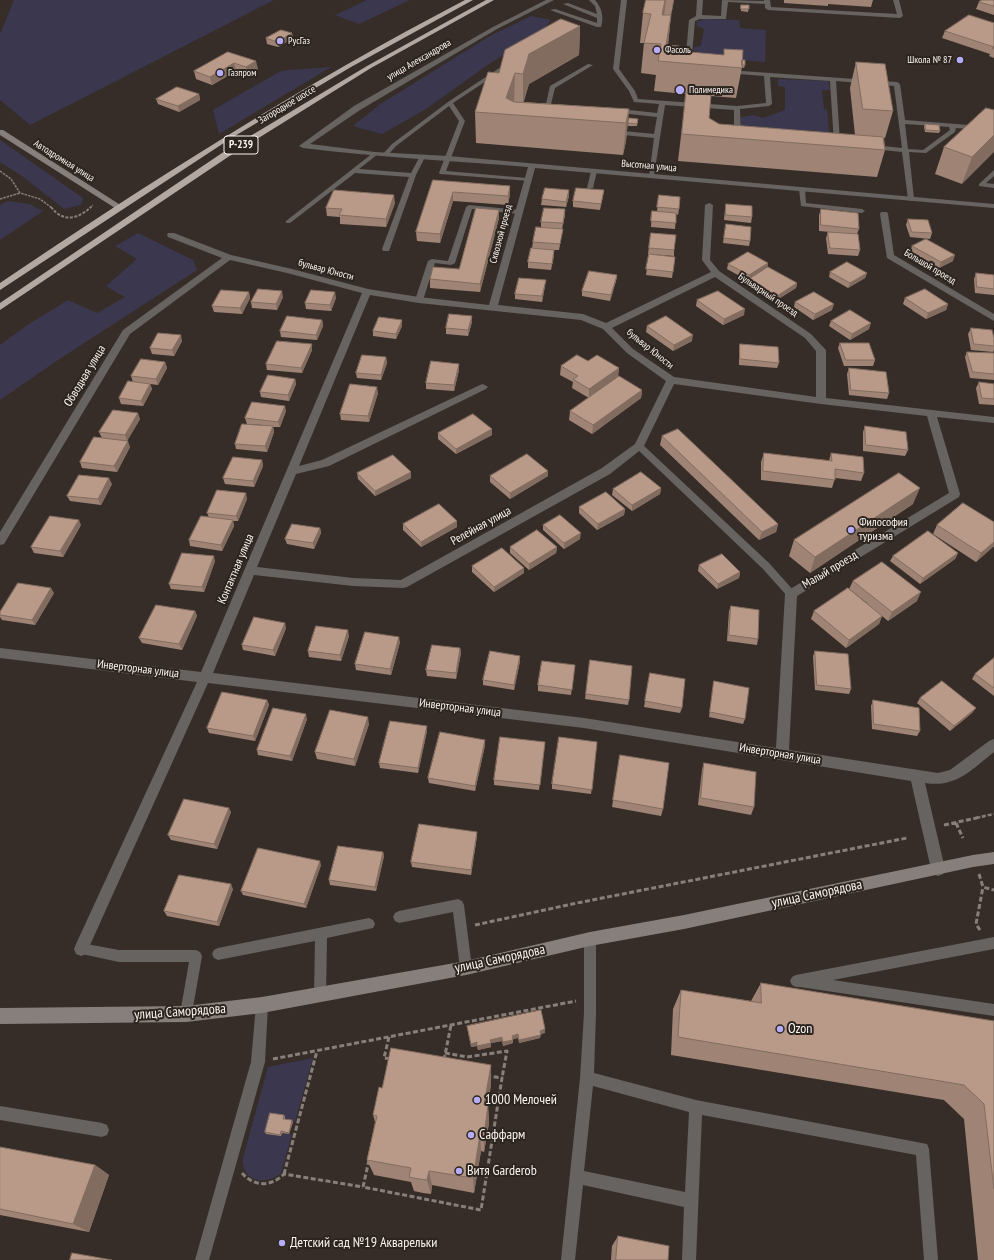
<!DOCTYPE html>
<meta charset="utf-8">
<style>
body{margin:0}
canvas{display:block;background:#362d28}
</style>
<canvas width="994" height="1260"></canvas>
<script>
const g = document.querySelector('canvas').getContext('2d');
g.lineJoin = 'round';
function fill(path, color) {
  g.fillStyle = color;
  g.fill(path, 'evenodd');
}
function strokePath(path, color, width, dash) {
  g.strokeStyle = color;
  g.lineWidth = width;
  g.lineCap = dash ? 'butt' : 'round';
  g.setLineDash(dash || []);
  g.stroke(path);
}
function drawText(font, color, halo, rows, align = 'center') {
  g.font = font + ' "PT Sans Narrow",sans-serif';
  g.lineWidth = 4;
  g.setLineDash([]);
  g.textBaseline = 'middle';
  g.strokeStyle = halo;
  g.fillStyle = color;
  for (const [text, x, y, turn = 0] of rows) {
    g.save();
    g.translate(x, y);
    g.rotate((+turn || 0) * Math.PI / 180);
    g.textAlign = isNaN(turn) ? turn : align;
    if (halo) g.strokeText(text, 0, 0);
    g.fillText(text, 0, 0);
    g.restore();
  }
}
fill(new Path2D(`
 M14,0H274L30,125L0,100V34Z
 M367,0H410L359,24L335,15Z
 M531,16L551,20L543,30L489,64L426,109L382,134L353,126L379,105L490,36Z
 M704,19L739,20L740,28L766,30L765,62L731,59L694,51V47L701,46L704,29L697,26V22Z
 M331,67L219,134L213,110L279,72L288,70Z
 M778,79L828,81L830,90H822L824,109L827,110L830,141L740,134L741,117L754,115L763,118L785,110V87L778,86Z
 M0,140L83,198L81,205L64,209L22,176L0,162Z
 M8,201L29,204L43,211L0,240V205Z
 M138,233L193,260L197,270L58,360L0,400V345L29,324L68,300L97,313L125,297L106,286L137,259L115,246Z
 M313,1058L295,1122L284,1120L285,1117L281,1136L282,1133L292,1134L281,1173C266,1186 241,1182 243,1158L268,1067Z`), '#3a374e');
strokePath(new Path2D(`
 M0,171L11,179L20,193L40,199L52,208
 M0,199L20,193
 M90,208L93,205`), '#887f7b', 1.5, [2.5, 1]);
strokePath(new Path2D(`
 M51,207C63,223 78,219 91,207`), '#887f7b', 2, [3, 1.5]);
strokePath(new Path2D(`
 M976,818L994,814`), '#887f7b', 2.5, [4, 2]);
strokePath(new Path2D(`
 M956,823L963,838
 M944,825L981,817
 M979,874L983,887L994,890
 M475,925L577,903L907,838
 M980,930L976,924L983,887
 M389,1037L384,1058L391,1059
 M445,1053L467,1057L507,1051L502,1078
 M273,1059L576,1001
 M444,1060L451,1025
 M369,1160L363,1187L481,1210L502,1078L489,1076
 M242,1173C254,1187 271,1187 284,1174L363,1187
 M284,1174L317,1051`), '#887f7b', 3, [5, 2.5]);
fill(new Path2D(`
 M589,0H595C602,8 604,17 601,27H597L550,10L555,9L597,23V18L563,4L568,3L597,14L595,6Z
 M621,0H627L619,69L635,91L638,99L737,106L766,103L764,76L726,73V71L728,70L897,82L900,84L905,120L994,127V131L956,128L955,132L926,153L909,152L914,199L911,201L908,199L902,152L873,149L870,147L873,145L902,148L894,86L836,81L840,142L842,144L837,146L834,144L830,81L770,77L772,104L769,106L740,109L741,138L737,139L734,137V110L665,105L654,176L649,177L654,138L613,134L610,132L613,130L654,134L657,117L629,114L626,112L629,110L657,113L659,104L634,102L629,91L613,69ZM905,124L949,127L950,130L923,150L908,149Z
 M697,0H703L702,15L721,16L722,0L764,1V0H770L771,7L897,14L893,0H899L903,16L900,18L768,10L765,8V4L728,2L726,19H700L695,21L691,66L688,68L685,66L689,20L696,16Z
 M510,61L515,62L453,103L465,121L446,171L527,178L530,180L529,181L440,174L439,173L459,121L449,106L396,146L388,155H384L383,154L392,144L448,102Z
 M588,64L593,65L555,88L548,116L543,117L550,86Z
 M373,153L378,154L359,169L411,173L420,156L425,157L416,175L389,251H383L382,249L409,177L355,173L290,223H286V221Z
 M594,169L597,171L593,188L588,189L587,188L591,171Z
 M994,170V176L986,183L994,184V188L979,186V184Z
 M802,187L805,189L806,203L862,209L865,211L862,213L801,206L799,189Z
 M469,205L519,210L522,212L519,214L472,209L455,263L451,265L435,263L423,300L419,302H416L415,300L428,261L432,259L448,261L466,207Z
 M639,443L642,444L769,563L794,591L796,594L794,597H788L763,569L636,448L635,446L636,444Z
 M458,899L462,901L464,905L472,968L470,972L466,974L462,972L460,968L453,912L399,923L395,921L393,917L395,913L399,911Z
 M369,918L373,920L375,924L373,928L327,938L326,995L324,999L320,1001L316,999L314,995L315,941L218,960L214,958L212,954L214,950L218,948Z
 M590,933L594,935L596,939V1013L594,1073L696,1100L927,1144L929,1149L938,1260H924L916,1155L702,1115L696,1260H682L684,1207L583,1185L575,1260H561L580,1078L584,1013V939L586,935ZM593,1086L689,1112L685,1192L584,1171Z
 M994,937V949L833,980L994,1004V1016L800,987H796L792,985L790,981L792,977L796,975Z
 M81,943L119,950H196L200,952L202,956L191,1019L186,1020L181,1019L180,1014L189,962H119L77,953L75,949L77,945Z
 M262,999L267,1000L268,1005L265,1062L209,1260H195L251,1062L256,1005L257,1000Z
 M0,1106L102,1123L107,1125L109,1130L107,1135L102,1137L0,1120Z`), '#676360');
fill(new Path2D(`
 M546,0H554L497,29L360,110L310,144L375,152L448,156L994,204V208L535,168L498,305L583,314L606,323L711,272L702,260L705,205L709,203L713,205L710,260L719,271L811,334L824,348L826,350V398L994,417V423L937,417L960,494L959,497L797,596L789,750L938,773L950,770L989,741L994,739V752C971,770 956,788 925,783L945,869L943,874L938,876L933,874L931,869L911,781L584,728L208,683L86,954L81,956L76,954L74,949L76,944L197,682L0,658V648L201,672L362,293L287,273L230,260L130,334L4,544L0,545V532L123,330L222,258L168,237L167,235L168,233H174L231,255L292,269L368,289L419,297L489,305L528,167C453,161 378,157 303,148L299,146L354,106L493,27ZM715,277L805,338L816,351V397L674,377L633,349L612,328ZM370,295L419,303L581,320L603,329L627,353L666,381L635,444L602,468L401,580L353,578L257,567L296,474L329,466L486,389L488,387L483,384L480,385L322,460L299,466ZM674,384L821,404L927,416L949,493L787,591L785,594L776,748L584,718L213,673L254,575L353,586L403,588L407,587L610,474L643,448Z
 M881,212H887L888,214L894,255L994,314V321L887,258L880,214Z`), '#676360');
fill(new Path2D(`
 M0,130H3L122,206L121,208H115L0,135Z
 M994,852V864L973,867L684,929L590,946L466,975L262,1013L186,1022L0,1024V1008L186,1006L262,997L466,961L590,932L684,915L973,855Z`), '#867f7b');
fill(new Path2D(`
 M465,0H473L351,67L233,137L0,290V283C151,181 304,84 465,0Z
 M486,0H494L371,68L228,157L0,310V303L222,153L367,66Z`), '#b4a8a2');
fill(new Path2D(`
 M646,0H674L671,15L668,45L679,51L742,60L745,65L744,68L742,67L736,98L711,96L709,118L719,124L855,135L850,88L856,62L893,111L885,138H884L885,150L877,177L678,161L683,119L686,94L654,91L656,75L641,73L644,43H640L643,13Z
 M784,0H873L871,7L828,4V6L784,3Z
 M994,0V15L976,9L979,2Z
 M741,5H749L748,12L741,11Z
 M994,23V58L989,56L990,54L942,38L945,31Z
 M580,26L579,55L529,84L523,102L629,109L626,141L623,155L476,143L475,112L499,73Z
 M292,33L293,38L278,47L267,44L266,38Z
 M228,52L258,69L248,75L236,71L212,85L196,79L194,71Z
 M199,94L200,100L179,112L158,104L156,99Z
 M994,110L962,184L935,174L944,147Z
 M629,118L638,119L637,126H628Z
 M925,124L940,131L939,133L925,132L924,127Z
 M433,180L510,186V194L508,205L453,201L440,243L417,241L416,232Z
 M659,195L679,209L678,215L676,214L675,229L651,227L652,211H657Z
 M569,196L566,207L541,205L542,199Z
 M603,196L600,210L573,207V201Z
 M395,203L386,227L340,224V217L327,216L326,208Z
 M726,204L752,217L751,223L724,220L725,209Z
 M565,209V215L562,229V234L559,250H554V255L551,270L528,268V262L532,248L533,242L541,227V222Z
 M821,209L859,229L857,234L860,250L858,256L828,254L826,238L828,232L842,233L819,231V215Z
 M499,210V218L480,292L430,288V279L459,269Z
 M908,219L932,233L930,239L910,237L906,225Z
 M725,230L750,241L749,246L723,243Z
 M651,233L674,250V256L648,254Z
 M912,246L953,261L939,268L910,252Z
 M649,254L675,257L672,278L646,275Z
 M768,263L767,268L797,283L796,288L775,301L747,286L748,280H747L727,269L728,264Z
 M830,272L867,273L865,278L848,288L829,277Z
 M976,273L994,275V295L975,293L974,279Z
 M617,275L616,281L610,301L582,296V291Z
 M545,286L542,302L515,299V294Z
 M249,292L250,298L242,314L214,312L212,306Z
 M283,297L277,310L252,308L251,302Z
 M336,298L331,311L306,309L305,303Z
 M905,298L948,304L946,310L926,319L903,304Z
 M697,300L744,315L723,325L696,306Z
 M795,302L832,310L813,320L794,307Z
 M472,316V322L468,336L446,334V328Z
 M322,320L323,326L317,340L281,337L280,331Z
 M402,320V326L396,339L373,336V331Z
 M831,321L869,329L850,340L829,326Z
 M647,326L692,341L673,351L646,332Z
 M971,328L994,338V350L993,352L971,350L968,334Z
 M182,341L174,356L152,354L150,348Z
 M840,343L875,360L873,366H844L838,348Z
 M312,344V350L302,373L267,370L266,364Z
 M740,344L779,363L777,368L739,365V349Z
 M967,352L994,353V380L970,378L965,357Z
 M386,357L387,363L381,380L357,378L356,373Z
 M588,361L619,368L618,376L589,398L572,388L573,382L560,375L561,366Z
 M165,362L167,368L158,385L150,384L152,389L143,406L121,404L119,398L133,382L131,376Z
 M849,368L889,393L887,399L849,395L847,374Z
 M459,370L454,391L426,389V383Z
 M295,379L296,384L289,401L261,397L260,392Z
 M979,382L994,384V405L979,404L976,388Z
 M642,390L641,398L592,434L569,420L570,411Z
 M378,393L369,422L341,420L340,414Z
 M286,411L280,427H273L274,432L267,452L236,449L235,444L262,425L247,424L245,418Z
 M140,419L127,441L102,438L99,432Z
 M865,426L908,450L905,456L863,451V432Z
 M492,429V435L456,454L438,439V433Z
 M662,436L778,524L776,532L759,540L660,445Z
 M130,447L117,472L82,468L80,462Z
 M764,453L829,461L831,453L864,473L861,481L835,478L832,488L761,480V462Z
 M262,460L263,466L254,487L225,484L223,478Z
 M411,472V478L375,496L358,479L357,473Z
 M490,476H548L510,499L490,482Z
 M112,484L101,505L70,501L67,496Z
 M661,488L660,494L632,511L612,495L613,489Z
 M247,499L238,521H233L234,526L222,551L190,546L189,540L209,517L207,513Z
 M913,504L810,573L789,556L794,540Z
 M579,507L625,509L624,515L597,530L579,513Z
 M457,521V527L421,547L403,530V524Z
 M994,522V546L976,562L933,534L937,525Z
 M81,525L63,557L34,553L31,547Z
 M543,525L580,539L564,549L543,530Z
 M320,528L321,533L314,549L287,544L285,539Z
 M510,547H557L556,553L529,570L510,553Z
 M958,553L955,559L920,584L890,561L893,556Z
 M215,561L204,592L171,589L169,584Z
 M699,565L740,572L739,578L717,589L698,571Z
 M472,566L524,573L494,592L472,572Z
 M853,581L917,601L888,621L882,616L879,624L846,648L811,619L814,611L867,603L849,589Z
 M54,593L35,625L2,620L0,617V612Z
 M731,606L758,639L757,645L727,641L729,611Z
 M195,611L197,616L182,650L142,643L139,638Z
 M286,628L275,656L243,650L242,645Z
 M349,636L341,661L309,657L308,651Z
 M400,642L391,675L356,670L355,664Z
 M460,648L461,653L456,679L427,676L426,670Z
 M815,651L851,689L849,694L815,690L813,656Z
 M994,658V696L972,679L975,674Z
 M590,660L629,700L628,705L585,699Z
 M520,661L514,690L483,685V680Z
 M575,665L571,695L538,691V685Z
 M650,673L682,708L680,713L644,707Z
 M714,681L745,719L743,724L709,717L713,687Z
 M920,698L976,708L972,713L950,731L917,703Z
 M267,700L269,705L255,741L209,733L207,728Z
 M873,700L920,731L917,736L872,729L871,706Z
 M307,719L292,761L258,755L257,750Z
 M369,724L355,766L317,759L315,752Z
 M427,731L418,773L380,768L379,763Z
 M545,742L539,790L494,785V780Z
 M597,742L591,794L552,789V784Z
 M485,745L475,791L429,783L428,778Z
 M620,755L663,809L661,816L612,807Z
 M704,763L754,807L751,815L698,805L702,770Z
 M231,812L217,849L171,840L168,835Z
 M477,836L471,875L412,867L411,862Z
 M383,852L384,856L376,891L330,885L329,880Z
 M321,865L306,908L243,895L241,891Z
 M233,889L219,926L167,916L164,911Z
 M761,983L994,1021V1260H978L964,1119L944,1100L671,1055L673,1009L681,990L751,1001Z
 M467,1026L545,1033L540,1034V1038L519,1043L518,1038L513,1039V1043L503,1046L502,1041L491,1043V1047L478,1050L477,1046L471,1047Z
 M491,1065V1084L488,1105L489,1123L484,1152L481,1151L474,1193L432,1185L431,1194L423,1193L414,1191L411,1182L374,1175L367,1160L375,1122L373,1115L382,1088Z
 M284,1115L285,1117V1119L293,1122L289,1134L282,1133L281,1136L266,1134L265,1132Z
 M0,1147L95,1165L109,1175L89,1232L0,1215Z
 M618,1236L668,1260H611L612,1246Z`), '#9f8475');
fill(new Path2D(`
 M665,0H666L664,16L662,15Z
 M673,0H674L671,17Z
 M671,15L668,45H666Z
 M580,26L579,55L529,84L523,105V74L529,54Z
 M292,33L293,38L278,47L277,42Z
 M256,61L258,69L248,75L246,67Z
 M234,63L236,71L212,85L210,77Z
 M515,73L514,104L506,98Z
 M199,94L200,100L179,112L178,106Z
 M629,109L626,141L623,155L626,123Z
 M994,135V152L962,184L972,157Z
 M510,186V194L508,205V196Z
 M569,190V196L566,207V202Z
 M453,192V201L440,243V234Z
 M394,195L395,203L386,227V219Z
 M565,209V215L562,229L563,223Z
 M499,210V218L480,292V284Z
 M554,250V255L551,270L552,264Z
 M955,255L953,261L939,268L941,262Z
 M768,263L767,268L747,280L749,275Z
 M867,273L865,278L848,288L850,283Z
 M617,275L616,281L610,301L611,295Z
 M546,280L545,286L542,302V296Z
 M797,283L796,288L775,301L777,296Z
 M282,291L283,297L277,310L276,304Z
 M249,292L250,298L242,314L240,308Z
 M335,292L336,298L331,311L330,305Z
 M834,304L832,310L813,320L815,314Z
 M948,304L946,310L926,319L928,313Z
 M745,309L744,315L723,325L724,319Z
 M472,316V322L468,336V330Z
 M322,320L323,326L317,340L316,335Z
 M402,320V326L396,339V334Z
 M871,323L869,329L850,340L852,334Z
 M181,335L182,341L174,356L172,350Z
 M693,335L692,341L673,351L674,345Z
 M312,344V350L302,373L301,368Z
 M386,357L387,363L381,380V375Z
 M165,362L167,368L158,385L156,379Z
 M459,364V370L454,391V385Z
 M619,368L618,376L589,398V389Z
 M295,379L296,384L289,401L288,395Z
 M150,384L152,389L143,406L141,401Z
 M377,387L378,393L369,422L368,416Z
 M642,390L641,398L592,434L593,425Z
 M285,406L286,411L280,427L278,422Z
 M138,413L140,419L127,441L125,435Z
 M273,426L274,432L267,452L265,446Z
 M492,429V435L456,454V449Z
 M128,441L130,447L117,472L114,466Z
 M262,460L263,466L254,487L253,481Z
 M548,471V476L510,499V493Z
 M411,472V478L375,496V491Z
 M109,478L112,484L101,505L98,499Z
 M661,488L660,494L632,511V505Z
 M920,488L913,504L810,573L815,557Z
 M246,493L247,499L238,521L236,516Z
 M625,509L624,515L597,530L598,524Z
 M79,520L81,525L63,557L60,551Z
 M233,520L234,526L222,551L221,545Z
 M457,521V527L421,547V542Z
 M778,524L776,532L759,540L762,532Z
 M320,528L321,533L314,549L313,543Z
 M581,533L580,539L564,549V543Z
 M994,542V546L976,562L981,553Z
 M557,547L556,553L529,570V564Z
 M958,553L955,559L920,584L923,578Z
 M214,556L215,561L204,592L202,587Z
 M524,568V573L494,592V587Z
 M740,572L739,578L717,589L718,584Z
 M51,588L54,593L35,625L32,620Z
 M921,592L917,601L888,621L892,612Z
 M195,611L197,616L182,650L179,644Z
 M882,616L879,624L846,648L849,640Z
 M285,623L286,628L275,656L273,650Z
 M348,630L349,636L341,661L340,655Z
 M399,637L400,642L391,675L390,669Z
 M460,648L461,653L456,679V673Z
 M520,656V661L514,690V685Z
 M267,700L269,705L255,741L253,736Z
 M976,708L972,713L950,731L954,726Z
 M306,714L307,719L292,761L290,756Z
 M368,717L369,724L355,766L354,759Z
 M427,726V731L418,773V768Z
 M485,740V745L475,791V786Z
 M229,808L231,812L217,849L214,844Z
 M477,832V836L471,875V870Z
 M383,852L384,856L376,891L375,887Z
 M320,861L321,865L306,908L304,904Z
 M231,884L233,889L219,926L217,922Z
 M545,1029V1033L539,1034L540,1031Z
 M518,1034V1038L512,1039V1036Z
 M541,1035L540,1038L519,1043V1040Z
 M502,1037V1041L491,1043V1047L478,1050L477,1046L490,1040Z
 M513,1040V1043L503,1046V1042Z
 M477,1042V1046L471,1047V1044Z
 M491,1065V1084L485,1122L484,1105Z
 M488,1105L489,1123L484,1152V1136Z
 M292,1120L293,1122L289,1134V1133Z
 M480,1135L481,1151L474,1193L473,1178Z
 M95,1165L109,1175L89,1232L73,1224Z
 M429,1171L432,1185L431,1194L427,1180Z`), '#826c5f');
const building = new Path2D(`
 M646,0H665L662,15H671L666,45L679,46V51L724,55V49L743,50L742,68L658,61L661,44L644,43L651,14L643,13Z
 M982,0H994V6L979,2Z
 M741,5H749V9H741Z
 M969,15L994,23V49L992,48L994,47L945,31Z
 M561,19L580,26L529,54L523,74L515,73L506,98L514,102L629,109L626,123L475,112L488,72L499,73L505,50Z
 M281,30L292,33L277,42L266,38Z
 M228,52L256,61L246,67L234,63L210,77L194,71Z
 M742,60H745V65H742Z
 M856,62L885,64L893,111L863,109Z
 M177,87L199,94L178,106L156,99Z
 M686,93L711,95L709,118L719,124L883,137L885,150L682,134Z
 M986,108L994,110V135L972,157L944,147Z
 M629,118L638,119L637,124L628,123Z
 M925,124L939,125L940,131L926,130Z
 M433,180L510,186L508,196L453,192L440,234L416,232Z
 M545,188L569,190L566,202L542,199Z
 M576,188L604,190L601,204L573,201Z
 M334,190L394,195L386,219L339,215L342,209L326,208Z
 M659,195L680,197L679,209L657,207Z
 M726,204L752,206V217L726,215Z
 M476,208L499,210L480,284L430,279L433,267L459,269Z
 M544,208L565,209L563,223L541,222Z
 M821,209L858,213L859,229L821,225Z
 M652,211L676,213V223L651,221Z
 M908,219L928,220L932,233L912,232Z
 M726,224L751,227L750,241L724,238Z
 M536,227L563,229L560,244L533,242Z
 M828,232L858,234L860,250L830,248Z
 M651,233L676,235L674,250L649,248Z
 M926,239L955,255L941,262L912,246Z
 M531,248L554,250L552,264L528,262Z
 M748,252L768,263L749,275L728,264Z
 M649,254L675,257L673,272L646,269Z
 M847,262L867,273L850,283L830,272Z
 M768,267L797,283L777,296L748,280Z
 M589,271L617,275L611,295L582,291Z
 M976,273L994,275V289L977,287Z
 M519,278L546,280L542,296L515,294Z
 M258,289L282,291L276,304L251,302Z
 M925,289L948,304L928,313L905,298Z
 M221,290L249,292L240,308L212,306Z
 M311,290L335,292L330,305L305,303Z
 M718,291L745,309L724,319L697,300Z
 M814,292L834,304L815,314L795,302Z
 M850,310L871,323L852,334L831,321Z
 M449,314L472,316L468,330L446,328Z
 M287,316L322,320L316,335L280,331Z
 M666,316L693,335L674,345L647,326Z
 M379,317L402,320L396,334L373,331Z
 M971,328L992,330L994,338V346L974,344Z
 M158,333L181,335L172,350L150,348Z
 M277,341L312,344L301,368L266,364Z
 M840,343H869L875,360H846Z
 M740,344L778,347L779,363L740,359Z
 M967,352L994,353V374L973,372Z
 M362,355L386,357L381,375L356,373Z
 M577,355L588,361L597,355L619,368L589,389L573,379L578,376L561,366Z
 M141,359L165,362L156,379L131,376Z
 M431,361L459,364L454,385L426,383Z
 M849,368L886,372L889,393L851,390Z
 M268,375L295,379L288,395L260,392Z
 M619,376L642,390L593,425L570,411Z
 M128,381L150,384L141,401L119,398Z
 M979,382L994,384V399L982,398Z
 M350,384L377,387L368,416L340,414Z
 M252,402L285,406L278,422L245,418Z
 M113,410L138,413L125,435L99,432Z
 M473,414L492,429L456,449L438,433Z
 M242,424L273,426L265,446L235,444Z
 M865,426L906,432L908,450L866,445Z
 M678,429L778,524L762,532L662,436Z
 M94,437L128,441L114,466L80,462Z
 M764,453L832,461L831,453L863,457L864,473L835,469V480L763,471Z
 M527,454L548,471L510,493L490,476Z
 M393,455L411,472L375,491L357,473Z
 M233,457L262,460L253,481L223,478Z
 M641,472L661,488L632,505L613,489Z
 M899,473L920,488L815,557L794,540Z
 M79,475L109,478L98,499L67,496Z
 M217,490L246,493L236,516L207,513Z
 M606,492L625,509L598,524L579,507Z
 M963,503L994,522V542L981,553L937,525Z
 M439,504L457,521L421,542L403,524Z
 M560,515L581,533L564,543L543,525Z
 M50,516L79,520L60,551L31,547Z
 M201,516L233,520L221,545L189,540Z
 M292,524L320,528L313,543L285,539Z
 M537,530L557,547L529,564L510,547Z
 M928,531L958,553L923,578L893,556Z
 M502,548L524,568L494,587L472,566Z
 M182,553L214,556L202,587L169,584Z
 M722,554L740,572L718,584L699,565Z
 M882,562L921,592L892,612L853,581Z
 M18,583L51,588L32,620L0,615V612Z
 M848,588L882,616L849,640L814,611Z
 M156,605L195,611L179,644L139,638Z
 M731,606L759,610L758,639L729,635Z
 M254,617L285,623L273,650L242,645Z
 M316,626L348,630L340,655L308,651Z
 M365,632L399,637L390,669L355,664Z
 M432,645L460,648L456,673L426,670Z
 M490,651L520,656L514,685L483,680Z
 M815,651L848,654L851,689L817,685Z
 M994,658V688L975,674Z
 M590,660L632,666L629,700L586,694Z
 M542,661L575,665L572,690L538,685Z
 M650,673L685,679L682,708L645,701Z
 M714,681L749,688L745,719L710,712Z
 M942,681L976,708L954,726L920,698Z
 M222,692L267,700L253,736L207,728Z
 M873,700L919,708L920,731L874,724Z
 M273,708L306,714L290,756L257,750Z
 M330,710L368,717L354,759L315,752Z
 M390,721L427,726L418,768L379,763Z
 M440,732L485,740L475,786L428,778Z
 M500,737L545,742L540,785L494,780Z
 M559,737L597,742L592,790L552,784Z
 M620,755L669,763L663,809L613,800Z
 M704,763L756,772L754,807L701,798Z
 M184,799L229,808L214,844L168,835Z
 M419,824L477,832L471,870L411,862Z
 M338,846L383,852L375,887L329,880Z
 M258,848L320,861L304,904L241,891Z
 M179,875L231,884L217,922L164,911Z
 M761,983L994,1021V1189L984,1104L964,1085L678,1037L681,990L761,1003Z
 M541,1010L545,1029L540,1031L541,1035L519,1040L518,1034L512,1036L513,1040L503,1042L502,1037L490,1040L491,1043L477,1046V1042L471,1044L467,1026Z
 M391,1048L491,1065L484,1105H488L484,1136L480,1135L473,1178L429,1171L427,1180L419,1179L409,1177L411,1168L367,1160L377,1116L373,1115L379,1087L382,1088Z
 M270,1113L284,1115L283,1119L292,1120L289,1133L281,1131L280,1135L265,1132Z
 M0,1147L95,1165L73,1224L0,1209Z
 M618,1236L669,1246L668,1260H616Z
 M72,1253L112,1260H70Z`);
fill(building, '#b99a88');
strokePath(building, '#826c5f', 1);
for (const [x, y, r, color] of [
 [280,41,4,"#b6acf8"],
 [657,50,4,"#b6acf8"],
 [960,60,4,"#b6acf8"],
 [220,73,4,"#b6acf8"],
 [680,90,5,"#b6acf8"],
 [851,530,4,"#b6acf8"],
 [780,1029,4,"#b6acf8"],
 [477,1100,4,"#b6acf8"],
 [471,1135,4,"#b6acf8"],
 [459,1171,4,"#b6acf8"],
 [282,1243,4,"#b6acf8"]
]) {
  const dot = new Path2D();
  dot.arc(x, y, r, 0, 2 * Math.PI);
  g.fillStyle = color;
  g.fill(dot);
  strokePath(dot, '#2c241e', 1.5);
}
drawText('10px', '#faf3f0', '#2c241e', [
 ["РусГаз",288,41],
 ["Фасоль",665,50],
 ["Школа № 87",952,60,"right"],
 ["Газпром",228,73],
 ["Полимедика",689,90]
], 'left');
drawText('10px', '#faf3f0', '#2c241e', [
 ["улица Александрова",419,60,-30],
 ["Загородное шоссе",287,105,-31],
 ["Автодромная улица",64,161,32],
 ["Высотная улица",649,166,5],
 ["Сквозной проезд",501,234,-75],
 ["Большой проезд",930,267,31],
 ["бульвар Юности",326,270,15],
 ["Бульварный проезд",768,295,34],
 ["бульвар Юности",650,349,39]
]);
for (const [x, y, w] of [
 [241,145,34]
]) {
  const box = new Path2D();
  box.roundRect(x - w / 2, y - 9, w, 18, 3);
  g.fillStyle = '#2c241e';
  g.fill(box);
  strokePath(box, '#faf3f0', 1);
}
drawText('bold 11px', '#faf3f0', null, [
 ["Р-239",241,145]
]);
drawText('12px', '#faf3f0', '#2c241e', [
 ["Обводная улица",85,376,-59],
 ["Релейная улица",481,526,-29],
 ["Контактная улица",236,569,-67],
 ["Малый проезд",830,570,-31],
 ["Инверторная улица",138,669,7],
 ["Инверторная улица",460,708,7],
 ["Инверторная улица",780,754,9]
]);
drawText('12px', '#faf3f0', '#2c241e', [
 ["Философия",859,523],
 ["туризма",859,537]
], 'left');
drawText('14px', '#faf3f0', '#2c241e', [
 ["улица Саморядова",817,894,-12],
 ["улица Саморядова",500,959,-12],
 ["улица Саморядова",180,1012,-4]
]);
drawText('14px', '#faf3f0', '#2c241e', [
 ["Ozon",788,1029],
 ["1000 Мелочей",485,1100],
 ["Саффарм",479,1135],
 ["Витя Garderob",467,1171],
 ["Детский сад №19 Акварельки",290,1243]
], 'left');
</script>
